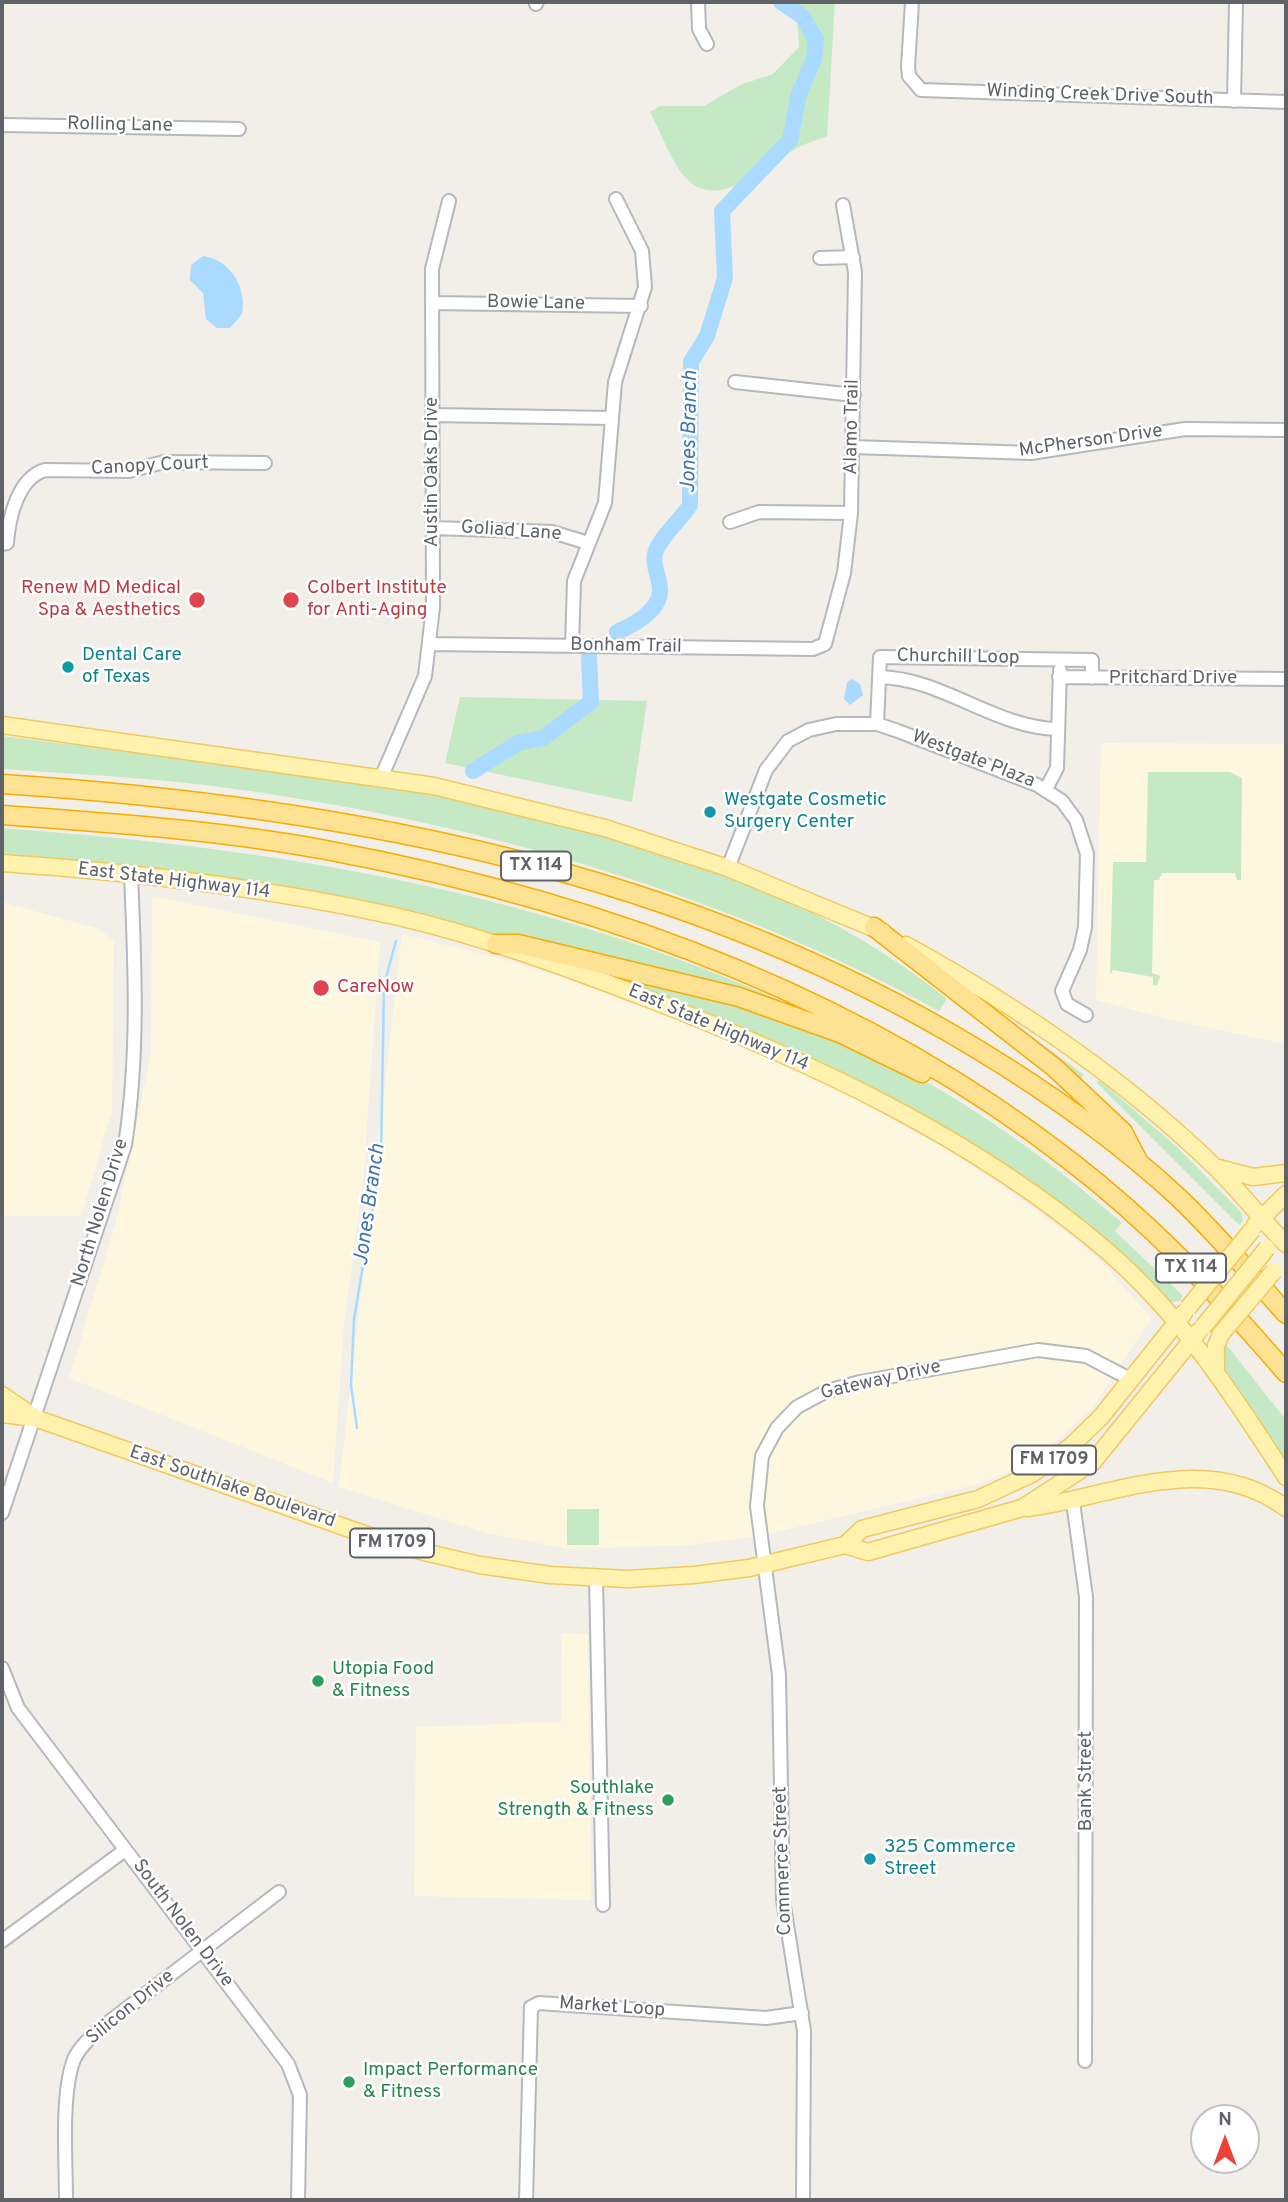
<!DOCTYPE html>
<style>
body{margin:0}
#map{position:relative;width:1288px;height:2202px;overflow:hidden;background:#f1efe8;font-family:Overpass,sans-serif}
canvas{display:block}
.frame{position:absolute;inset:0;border:4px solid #5f6368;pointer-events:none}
.north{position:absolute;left:1190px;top:2104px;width:70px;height:70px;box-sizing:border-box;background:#fff;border:2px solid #bfc1c3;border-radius:50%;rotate:0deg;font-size:19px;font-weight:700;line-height:28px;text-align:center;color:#5f6368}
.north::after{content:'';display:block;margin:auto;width:24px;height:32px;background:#ea4335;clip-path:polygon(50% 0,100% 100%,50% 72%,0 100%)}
</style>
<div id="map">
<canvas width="1288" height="2202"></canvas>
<div class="frame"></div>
<div class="north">N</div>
</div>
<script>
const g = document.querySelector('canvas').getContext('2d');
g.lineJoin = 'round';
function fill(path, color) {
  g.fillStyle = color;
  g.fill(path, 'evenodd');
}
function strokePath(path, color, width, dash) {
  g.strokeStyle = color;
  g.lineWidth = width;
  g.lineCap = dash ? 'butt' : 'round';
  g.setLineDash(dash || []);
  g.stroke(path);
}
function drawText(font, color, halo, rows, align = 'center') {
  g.font = font + ' Overpass,sans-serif';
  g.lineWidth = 5;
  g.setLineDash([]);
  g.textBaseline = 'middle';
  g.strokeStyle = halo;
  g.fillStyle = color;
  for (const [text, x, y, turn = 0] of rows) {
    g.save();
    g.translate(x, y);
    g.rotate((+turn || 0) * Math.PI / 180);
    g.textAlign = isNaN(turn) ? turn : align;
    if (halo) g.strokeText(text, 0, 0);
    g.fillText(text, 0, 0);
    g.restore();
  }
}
fill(new Path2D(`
 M1101,743L1286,744V1044L1171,1020L1096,1000Z
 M152,896L380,942L363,1183L344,1324L333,1483L69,1378L116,1222L151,1054Z
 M2,902L96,928L114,940L112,1111L81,1216H2Z
 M402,934L514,962L608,992L760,1052L839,1090L956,1154L1053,1222L1097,1257L1151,1318L1092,1409L1034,1460L979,1484L764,1535L692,1545L569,1549L486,1533L339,1487Z
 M562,1633L588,1634L591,1900L414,1896L416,1727L561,1722Z`), '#fef7e0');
fill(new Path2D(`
 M796,2H835L827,136C815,141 802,144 792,151C759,170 712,217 680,171C668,153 660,131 650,112L660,106H704L740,85L773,74L799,47Z
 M460,697L647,701L632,802L445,763Z
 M2,736C301,775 706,801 947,999L939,1011C716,889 465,819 213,786C143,777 72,774 2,769Z
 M1148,772H1230L1242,778L1241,880H1237L1235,873H1162L1159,880H1154L1152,973L1160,976L1157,986L1153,985V977L1113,970L1110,975L1113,862H1146Z
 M2,828C294,850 549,893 818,1017L441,920L246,881L2,853Z
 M620,975C687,989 757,1006 821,1031C933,1076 1031,1144 1122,1223L1115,1231L1183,1296L1180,1301L1171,1302L1096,1236L802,1055L721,1018L619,979Z
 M989,1005L1084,1075L1079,1081L985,1010Z
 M1099,1080L1176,1146L1241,1212L1243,1221L1239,1225L1097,1083Z
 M1225,1343L1286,1420V1465L1230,1382L1220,1358Z
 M567,1509H599V1545H567Z`), '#c5e8c5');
fill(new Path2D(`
 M203,256C231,260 247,288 242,314L230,328H217L206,319L203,293L190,280L191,265Z
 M852,679L860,684L863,695L850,705L844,699L847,682Z`), '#aadaff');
strokePath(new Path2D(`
 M357,1428L351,1385L354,1319L381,1159L384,985L396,941`), '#aadaff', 2.5);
strokePath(new Path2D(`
 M617,632C633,625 659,611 660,592C661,579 652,567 655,554C658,539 681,520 690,505L691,362L707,336L725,278L722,211L790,140L799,94L814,59L816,40L803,17L781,2
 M473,771L518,743L543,738L591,702L589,657`), '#aadaff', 16);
const minor = new Path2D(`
 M698,2L699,29L707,44
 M912,2L908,67L909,76L921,90L1286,102
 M536,4L537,2
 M1234,101L1236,2
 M2,125L239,129
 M820,258L853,257
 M432,303L641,306
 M735,382L854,395
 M433,415L610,418
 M853,447L1031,453L1185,429L1286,430
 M730,522L759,512L851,513
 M433,528L552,532L588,543
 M2,544L7,543C9,517 18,478 45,470L129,471L164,462L265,463
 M430,644L813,649L825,644L844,573L851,513L855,272L843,205
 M572,646L574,581L605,503L615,382L645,287L642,251L616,199
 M879,677C942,678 995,728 1058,729
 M1059,677L1286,679
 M877,724L880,657L1092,660V678
 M381,778L425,676L433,607L432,269L449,201
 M1046,789L1057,768L1060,670
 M728,868L766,770L788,741L809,730L836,724H877L898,731L1037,785L1062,801L1076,820L1087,854L1085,927L1080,950L1062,991L1067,1004L1086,1015
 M1073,1502L1086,1597L1085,2061
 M2,1513L125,1145C139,1055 135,966 131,875
 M596,1578L603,1905
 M2,1668L18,1708L288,2064L300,2095L298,2200
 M2,1941L125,1850
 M66,2200C66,2162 61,2097 73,2062C77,2050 88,2040 97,2031L279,1892
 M526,2200L531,2007L539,2003L766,2018L802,2013
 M803,2200L804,2031L783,1900L779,1675L757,1506L762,1456L777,1428L797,1407L827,1391L860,1382L1038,1350L1086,1356L1130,1379`);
const major = new Path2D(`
 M2,725L434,786L605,828L728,868L883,932
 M2,863C134,872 269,888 399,917C484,937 566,967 646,998C809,1061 973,1136 1107,1251C1182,1316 1233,1395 1286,1477
 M906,945C1017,1006 1122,1077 1214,1166C1239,1190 1261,1219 1286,1244
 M1215,1167L1253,1177L1286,1173
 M1255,1225L1286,1194
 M1216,1370V1346L1221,1334
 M2,1395L33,1416
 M2,1414L35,1418L367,1535L424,1552L480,1565L550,1575L628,1579L694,1575L749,1568L845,1545L862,1529L978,1499L1032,1474L1071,1446L1101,1417L1184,1313
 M1028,1508C1114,1496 1207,1449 1286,1508
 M845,1545L868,1552L1022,1508L1093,1462L1199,1331`);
const highway = new Path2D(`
 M2,784C343,806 680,869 977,1049C1048,1092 1118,1141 1179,1198C1217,1234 1251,1275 1286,1314
 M2,815C110,823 219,830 326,850C593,900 853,992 1069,1160C1150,1222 1220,1296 1286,1373
 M874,927L1055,1068L1123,1132L1138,1161
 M496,944H518L739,997L840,1033L922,1073`);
strokePath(minor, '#b5b8bc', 16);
strokePath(major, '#f2c960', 19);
strokePath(highway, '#f9ab00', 21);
strokePath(minor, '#fff', 12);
strokePath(major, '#fff2af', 16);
strokePath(highway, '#fde293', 18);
const majorBridge = new Path2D(`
 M1188,1308L1252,1230
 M1203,1327L1267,1248
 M1221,1334L1274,1271`);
strokePath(majorBridge, '#f2c960', 19, []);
strokePath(majorBridge, '#fff2af', 16);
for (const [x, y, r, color] of [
 [197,600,9,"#e0444e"],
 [291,600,9,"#e0444e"],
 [68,667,7,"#0f9aa8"],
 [710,812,7,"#0f9aa8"],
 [321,988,9,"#e0444e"],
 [318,1681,7,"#2e9e5b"],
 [668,1800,7,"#2e9e5b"],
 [870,1859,7,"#0f9aa8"],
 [349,2082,7,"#2e9e5b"]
]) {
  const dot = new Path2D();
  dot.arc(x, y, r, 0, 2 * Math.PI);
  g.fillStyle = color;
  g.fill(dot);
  strokePath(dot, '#fff', 2.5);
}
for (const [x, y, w] of [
 [536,866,70],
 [1191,1268,70],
 [1054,1460,84],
 [392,1543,84]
]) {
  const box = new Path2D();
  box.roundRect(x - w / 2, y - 14.5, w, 29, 5);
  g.fillStyle = '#fff';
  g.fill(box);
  strokePath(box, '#5f6368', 2);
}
drawText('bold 18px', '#5f6368', null, [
 ["TX 114",536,866],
 ["TX 114",1191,1268],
 ["FM 1709",1054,1460],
 ["FM 1709",392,1543]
]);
drawText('19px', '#5f6368', '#fff', [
 ["Winding Creek Drive South",1100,96,2],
 ["Rolling Lane",120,126,1],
 ["Bowie Lane",536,304,1],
 ["Alamo Trail",853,427,-89],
 ["McPherson Drive",1091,442,-8],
 ["Canopy Court",150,467,-3],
 ["Austin Oaks Drive",433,472,-90],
 ["Goliad Lane",511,532,4],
 ["Bonham Trail",626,647,1],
 ["Churchill Loop",958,658,1],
 ["Pritchard Drive",1173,679],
 ["Westgate Plaza",973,760,21],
 ["East State Highway 114",174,882,7],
 ["East State Highway 114",718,1029,23],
 ["North Nolen Drive",101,1213,-73],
 ["Gateway Drive",881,1381,-13],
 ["East Southlake Boulevard",232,1488,19],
 ["Bank Street",1087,1781,-90],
 ["Commerce Street",784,1861,-92],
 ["South Nolen Drive",182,1924,53],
 ["Silicon Drive",131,2008,-39],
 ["Market Loop",612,2008,4]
]);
drawText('19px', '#be3a42', '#fff', [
 ["Renew MD Medical",181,589,"right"],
 ["Spa & Aesthetics",181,611,"right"],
 ["Colbert Institute",307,589],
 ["for Anti-Aging",307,611],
 ["CareNow",337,988]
], 'left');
drawText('19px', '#0d838f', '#fff', [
 ["Dental Care",82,656],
 ["of Texas",82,678],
 ["Westgate Cosmetic",724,801],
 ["Surgery Center",724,823],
 ["325 Commerce",884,1848],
 ["Street",884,1870]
], 'left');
drawText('19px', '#27864d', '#fff', [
 ["Utopia Food",332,1670],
 ["& Fitness",332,1692],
 ["Southlake",654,1789,"right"],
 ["Strength & Fitness",654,1811,"right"],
 ["Impact Performance",363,2071],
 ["& Fitness",363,2093]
], 'left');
drawText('italic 21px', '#4174aa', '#fff', [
 ["Jones Branch",691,432,-89],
 ["Jones Branch",371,1205,-82]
]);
</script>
